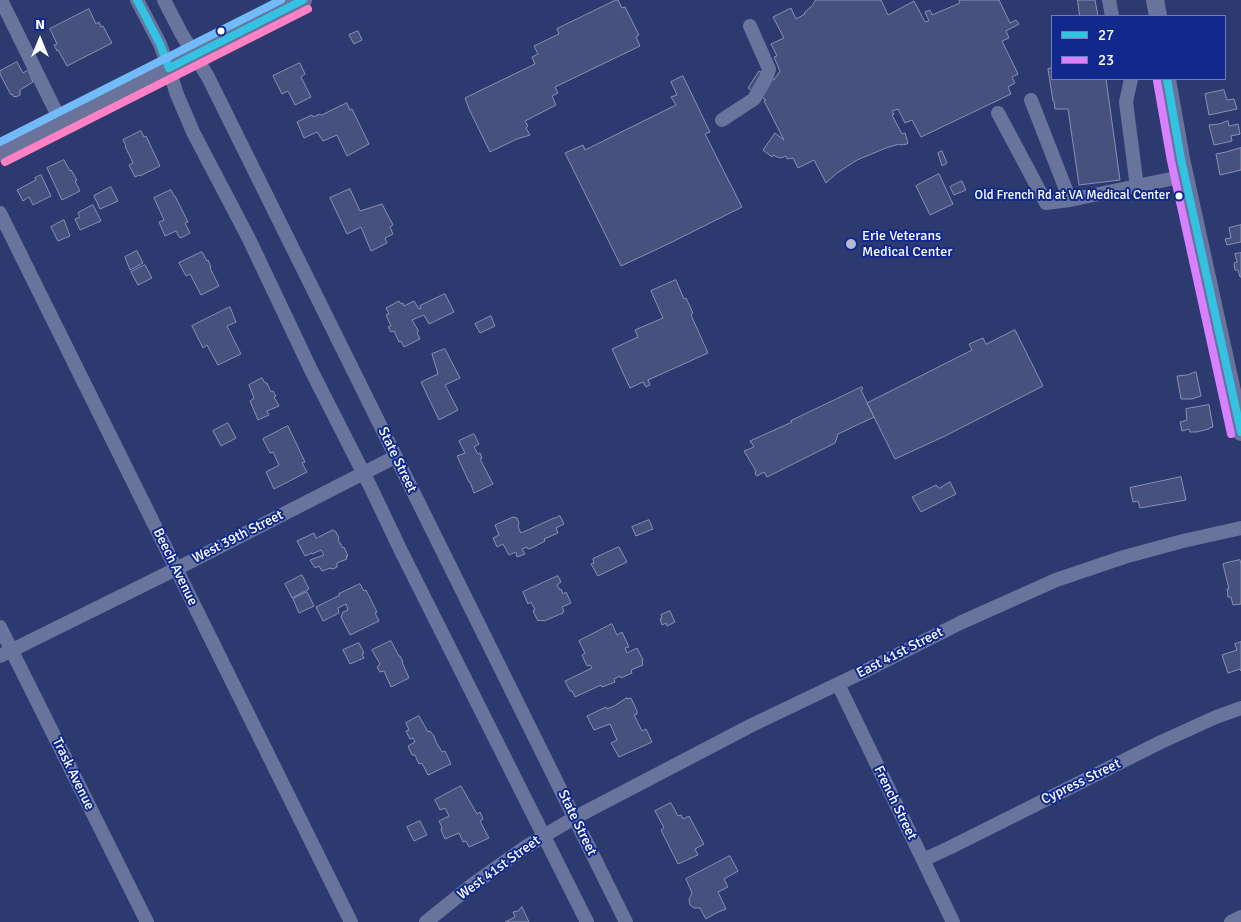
<!DOCTYPE html>
<style>
body{margin:0}
#map{position:relative;width:1241px;height:922px;overflow:hidden;background:#2d3a70;font-family:Signika,sans-serif}
canvas{display:block}
.legend{position:absolute;left:1051px;top:15px;width:175px;height:65px;box-sizing:border-box;background:#11298c;border:1px solid #707fba;margin:0;padding:6px 9px;list-style:none;font-size:15px;color:#fff}
.legend li{display:flex;align-items:center;gap:10px;height:25px}
.legend b{width:25px;border:1px solid #707fba}
.north{position:absolute;left:15px;top:15px;width:50px;height:50px;-webkit-text-stroke:4px #11298c;paint-order:stroke;rotate:0deg;font-size:14px;font-weight:700;line-height:20px;text-align:center;color:#fff}
.north::after{content:'';display:block;margin:auto;width:18px;height:22px;background:#fff;clip-path:polygon(50% 0,100% 100%,50% 72%,0 100%)}
</style>
<div id="map">
<canvas width="1241" height="922"></canvas>
<ul class="legend">
<li><b style="height:6px;background:#33c2e2"></b>27</li>
<li><b style="height:6px;background:#d880ff"></b>23</li>
</ul>
<div class="north">N</div>
</div>
<script>
const g = document.querySelector('canvas').getContext('2d');
g.lineJoin = 'round';
function fill(path, color) {
  g.fillStyle = color;
  g.fill(path, 'evenodd');
}
function strokePath(path, color, width, dash) {
  g.strokeStyle = color;
  g.lineWidth = width;
  g.lineCap = dash ? 'butt' : 'round';
  g.setLineDash(dash || []);
  g.stroke(path);
}
function drawText(font, color, halo, rows, align = 'center') {
  g.font = font + ' Signika,sans-serif';
  g.lineWidth = 4;
  g.setLineDash([]);
  g.textBaseline = 'middle';
  g.strokeStyle = halo;
  g.fillStyle = color;
  for (const [text, x, y, turn = 0] of rows) {
    g.save();
    g.translate(x, y);
    g.rotate((+turn || 0) * Math.PI / 180);
    g.textAlign = isNaN(turn) ? turn : align;
    if (halo) g.strokeText(text, 0, 0);
    g.fillText(text, 0, 0);
    g.restore();
  }
}
const building = new Path2D(`
 M616,0H618L622,8L625,7L639,35L636,37L640,46L555,87L558,93L552,96L556,105L525,121L528,126L526,128L530,135L517,139L490,152L469,109L465,98L535,64L532,57L538,54L534,46L559,34L557,29Z
 M816,0H881L888,15L914,1L925,22L929,21L925,12L930,10L932,15L960,3L959,0H999L1010,23L1016,20L1019,24L1006,31L1009,38L1002,41L1018,74L1012,77L1015,83L1008,87L1011,94L921,137L912,120L905,123L898,109L892,111L894,114L892,115L902,134L905,133L908,143L907,144L900,145L899,144L886,148L857,160L837,173L826,183L814,160L798,168L793,158L787,159L786,156L781,158L777,157L773,155L772,157L763,150L775,133L784,140L764,101L766,100L748,88L759,71L774,80L780,71L774,57L777,56L771,44L784,38L773,17L791,8L796,19L805,14L804,13L812,6Z
 M1078,0H1095L1098,16H1080Z
 M89,9L96,24L99,22L101,27L103,26L112,43L67,66L58,50L57,51L54,45L57,44L50,29Z
 M358,31L362,40L354,44L349,35Z
 M17,62L23,73L28,70L33,82L20,90V95L16,97L15,96L14,97L12,94L11,95L0,74V71Z
 M300,63L305,74L301,77L311,97L295,105L288,91L282,94L273,76Z
 M1052,68V79H1106L1120,180L1079,185L1068,109H1055L1054,101H1053L1048,69Z
 M683,76L710,132L705,134L742,207L668,244L621,266L565,153L583,145L585,150L676,105L671,97L677,95L671,82Z
 M1224,90L1227,100L1234,99L1237,109L1209,115L1205,94Z
 M347,103L350,110L352,109L369,144L347,156L337,135L323,141L317,132L304,138L297,122L312,115L313,117L320,114L321,115Z
 M1228,121L1229,126L1238,124L1240,134L1231,136L1232,141L1214,145L1209,125L1219,124Z
 M141,131L144,137L146,136L160,166L140,176L139,175L135,177L129,165L133,163L125,146H126L123,140Z
 M1241,148V170L1220,175L1216,154L1226,152Z
 M942,151L947,163L942,166L938,153Z
 M64,160L70,171L71,170L77,180L75,181L80,191L62,200L47,168Z
 M939,174L953,204L930,215L916,186Z
 M41,175L51,196L33,205L29,197L23,201L17,190L36,180L35,178Z
 M962,181L966,190L954,195L950,187Z
 M111,187L118,201L100,209L94,196Z
 M350,189L360,211L382,204L393,225L390,227L393,234L385,238L387,243L371,251L361,227L347,234L330,198Z
 M171,190L174,196H175L188,222L185,223L190,233L181,238L179,237L176,231L165,236L159,222L164,220L154,198Z
 M93,205L101,221L80,230L75,219L80,217L78,213Z
 M64,220L70,236L58,241L51,227Z
 M1241,225V242L1227,245L1225,239L1231,238L1229,228Z
 M137,251L143,263L130,270L125,257Z
 M202,252L207,261L208,260L211,267L210,268L219,286L201,295L190,274L186,276L179,263Z
 M1241,253V277H1240L1238,270H1235L1234,263L1237,262L1235,254Z
 M145,265L152,278L138,285L131,272Z
 M676,280L684,299L686,298L693,313L691,315L708,353L648,380L650,385L646,387L643,382L630,388L612,349L638,337L635,330L663,318L651,291Z
 M445,294L454,312L429,324L424,315L412,320L418,330V332L417,333L420,339L404,347L401,341L399,342L394,331L391,332L388,327L391,326L386,315L389,314L386,308L399,301L401,304L403,303L404,306L414,301L419,309L421,308L420,306Z
 M230,307L236,322L227,326L241,354L218,365L207,345L203,348L192,326Z
 M491,316L495,326L480,333L475,324Z
 M1015,330L1043,386L945,436L895,459L867,403L972,350L969,344L983,338L986,344Z
 M445,349L460,378L445,385L458,410L439,420L421,382L438,374L432,354Z
 M1196,372L1201,396L1192,399H1181L1177,376L1187,375Z
 M262,378L265,383H267L271,392L273,391L276,396L274,397L279,406L267,411L269,415L258,420L250,401L254,398L249,385Z
 M862,387L863,389L861,390L874,417L838,434L835,443L767,477L764,472L757,476L755,474L756,471L744,451L754,447L752,443H751L750,441L792,422L791,421Z
 M1209,405L1213,427L1209,428V429L1196,432H1190L1189,429L1182,431L1180,422L1187,420L1186,409Z
 M228,423L236,438L221,446L213,431Z
 M288,426L305,462L302,463L307,472L274,489L266,472L279,465L273,452L270,453L263,439Z
 M474,434L479,444L474,447L478,454L480,453L482,458L480,459L493,484L474,493L470,482H469L457,456L465,453L459,441Z
 M1181,477L1186,500L1140,508L1138,501L1133,502L1130,488Z
 M950,482L956,494L921,512L912,497L936,485L939,488Z
 M560,516L564,524L556,528L558,533L544,539L545,541L532,548L528,549L527,547L522,549L525,554L517,557L516,552L509,555L503,544L497,547L493,538L499,535L495,525L513,517L517,518L519,523L518,527L521,533L554,518H555Z
 M649,520L653,529L636,536L632,527Z
 M333,530L336,532L339,538L338,540L343,548L344,547L348,556H346L347,559L337,563V567L333,569L330,568L322,571L319,566L315,568L310,560L324,555L321,550L312,554V553L305,556L297,541L314,533L316,538Z
 M619,547L627,562L598,576L591,564L594,563L593,559Z
 M1240,560L1241,564V604L1233,605L1231,597H1228L1227,589H1229L1223,564Z
 M302,575L309,589L292,598L285,584Z
 M558,576L561,582L557,585L560,590L561,589L563,594L566,592L571,603L562,607L564,611L563,612V613L544,621L543,620L541,621L540,620L538,621L533,611L535,610L531,602L528,604L523,592Z
 M360,584L364,591L366,590L377,612L375,613L379,621L350,635L341,617L343,612L348,610L346,604L338,608L339,613L323,621L316,607L340,595L339,594Z
 M307,592L314,606L299,613L293,599Z
 M670,611L675,622L667,626L666,623L662,625L660,619L662,618L661,615Z
 M612,624L617,635L622,632L629,647L625,648L627,653L637,648L643,660L642,661L643,665L631,670L632,673L621,678L620,676L614,679L615,682L602,687L601,685L575,697L572,691H570L565,681L592,668L590,665L587,666L582,655L585,653L579,641Z
 M391,641L399,656H400L403,662H402L409,678L391,687L384,671L380,672L377,667L380,664L372,650Z
 M1241,642V671L1240,669L1228,673L1222,655L1237,650L1235,644Z
 M359,643L364,653L362,654L364,658L350,664L343,650Z
 M627,698V699L631,698L637,711V714L634,715L642,731L646,729L652,742L619,757L611,743L617,740L610,724L594,730L587,716L606,707L607,709L614,706Z
 M419,716L428,732L430,731L434,736L436,742L442,752L445,751L451,764L428,775L422,763L419,764L415,755H412L408,746L415,742L413,738L410,739L406,731L409,730L406,723Z
 M461,786L477,814L480,812L483,819L480,821L489,838L469,847L466,841L463,842L459,833L445,839L441,830L442,827L439,821L449,816L445,808L440,810L435,800Z
 M671,803L678,816L681,815L683,819L689,816L704,844L695,849L698,855L678,864L661,830L664,828L655,811Z
 M420,821L427,835L414,841L407,827Z
 M730,856L738,871L724,879L728,887L718,892L726,909L716,913L706,919L700,908H694L690,905L689,899L692,893L686,879Z
 M522,907L529,922H505L515,917L513,912L518,911Z`);
fill(building, '#46517d');
strokePath(building, '#8991b3', 1);
strokePath(new Path2D(`
 M1,0L61,122
 M137,0L160,44L169,68L176,92L193,132L249,239L311,370L371,488L401,551L587,922
 M164,0L181,33L208,77L626,922
 M1109,0L1112,16
 M1131,79L1126,102L1137,187
 M1031,100L1070,200L1185,176
 M998,113L1046,203L1070,200
 M722,120L754,99L767,76L769,69L750,26
 M0,213L351,922
 M0,627L147,922
 M0,656L176,569L395,457
 M838,684L953,922
 M923,860L951,847L1161,742L1216,717L1241,708
 M426,922L472,885L527,846L574,818L752,725L865,671L960,623L1056,580L1124,557L1183,541L1241,528
 M1231,922L1241,917`), '#69749c', 14);
strokePath(new Path2D(`
 M1155,0L1158,16
 M1167,79L1181,159L1241,432
 M0,153L303,0`), '#69739b', 18);
strokePath(new Path2D(`
 M137,0L160,44L169,68L303,0
 M1167,79L1181,159L1241,432`), '#33c2e2', 8);
strokePath(new Path2D(`
 M1157,81L1171,161L1231,434`), '#d880ff', 8);
strokePath(new Path2D(`
 M5,162L308,9`), '#ff80c5', 8);
strokePath(new Path2D(`
 M0,142L281,0`), '#73baf8', 8);
for (const [x, y, r, color] of [
 [221,31,4.5,"#fff"],
 [1179,196,4.5,"#fff"],
 [851,244,6,"#b6bacd"]
]) {
  const dot = new Path2D();
  dot.arc(x, y, r, 0, 2 * Math.PI);
  g.fillStyle = color;
  g.fill(dot);
  strokePath(dot, '#11298c', 2);
}
drawText('13px', '#fff', '#11298c', [
 ["Old French Rd at VA Medical Center",1170,196]
], 'right');
drawText('14px', '#fff', '#11298c', [
 ["Erie Veterans",862,236],
 ["Medical Center",862,252]
], 'left');
drawText('14px', '#fff', '#11298c', [
 ["State Street",397,460,64],
 ["West 39th Street",238,537,-27],
 ["Beech Avenue",175,567,64],
 ["East 41st Street",900,653,-27],
 ["Trask Avenue",73,774,64],
 ["Cypress Street",1081,782,-26],
 ["French Street",895,803,64],
 ["State Street",577,823,64],
 ["West 41st Street",499,868,-36]
]);
</script>
